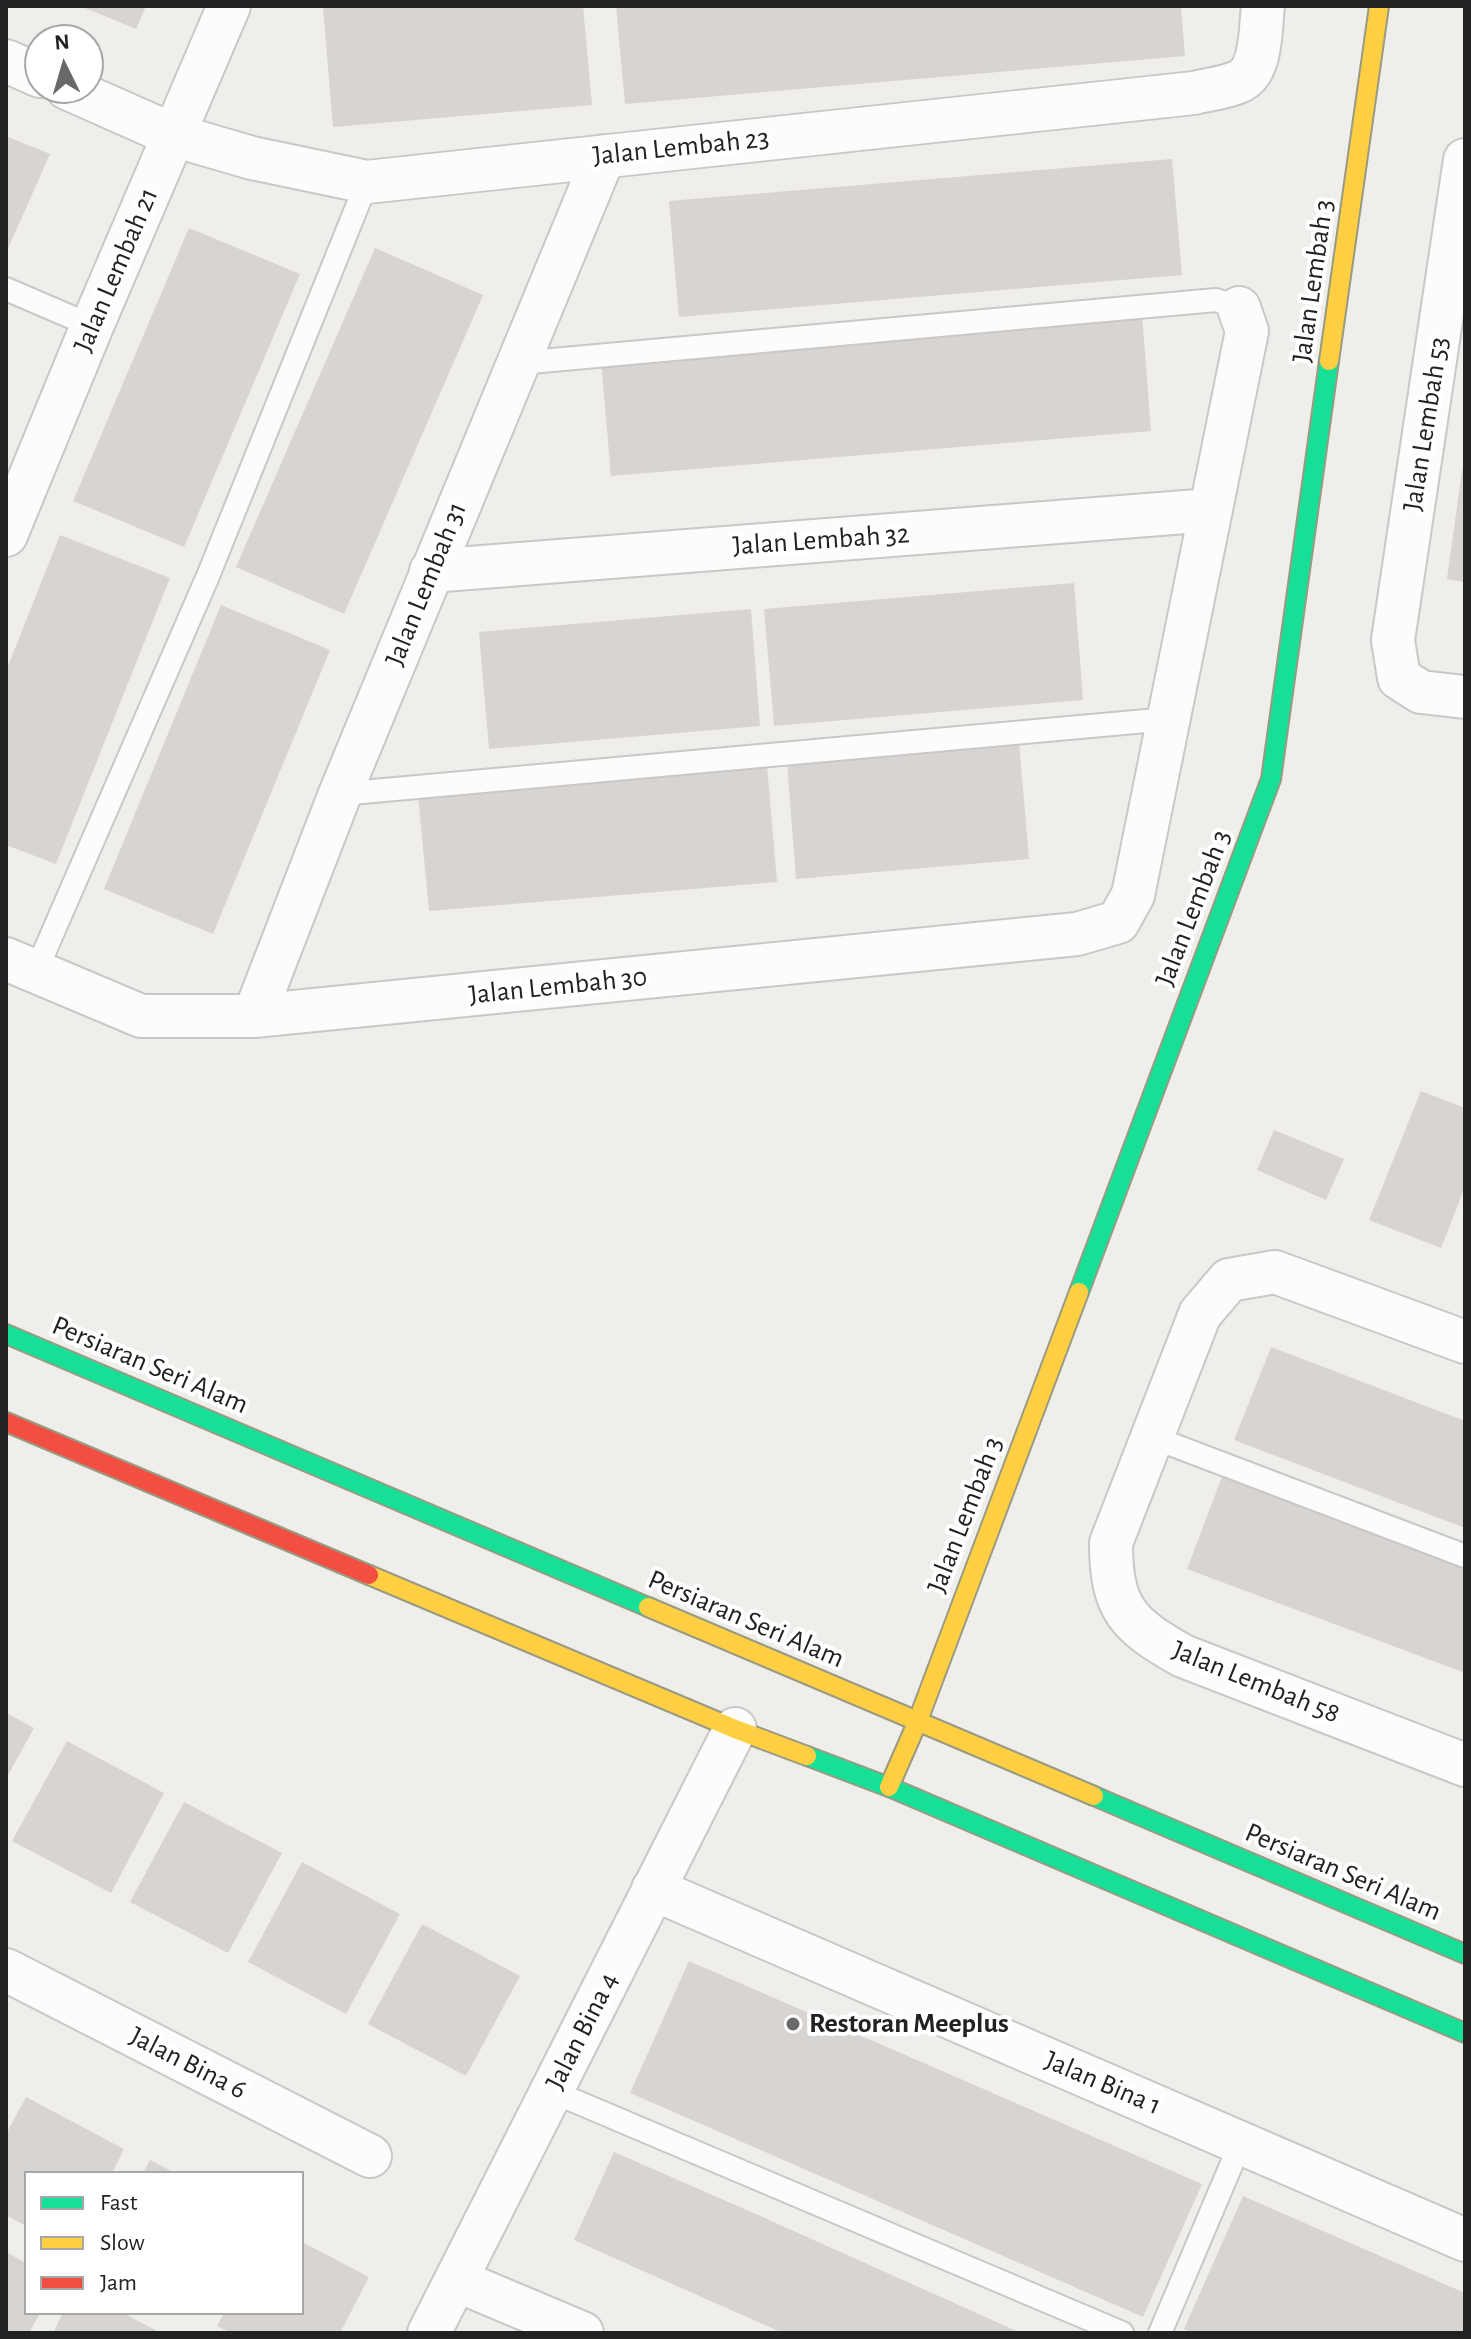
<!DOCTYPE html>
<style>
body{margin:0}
#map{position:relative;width:1471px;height:2339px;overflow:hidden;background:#f0eeeb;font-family:"Alegreya Sans",sans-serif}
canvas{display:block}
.frame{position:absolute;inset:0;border:8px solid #222;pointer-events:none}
.legend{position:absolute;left:24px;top:2171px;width:280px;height:144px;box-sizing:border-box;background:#fff;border:2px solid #a7a7a7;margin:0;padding:10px 14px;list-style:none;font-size:24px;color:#222}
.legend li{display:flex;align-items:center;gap:16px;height:40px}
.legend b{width:40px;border:2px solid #a7a7a7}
.north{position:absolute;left:24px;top:24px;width:80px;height:80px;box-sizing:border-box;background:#fff;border:2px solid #a7a7a7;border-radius:50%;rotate:355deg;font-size:22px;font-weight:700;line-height:32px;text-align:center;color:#222}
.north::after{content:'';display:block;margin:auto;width:28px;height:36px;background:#6a6968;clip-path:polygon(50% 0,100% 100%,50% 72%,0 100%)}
</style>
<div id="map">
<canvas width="1471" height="2339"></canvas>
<div class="frame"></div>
<ul class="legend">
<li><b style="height:10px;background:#16e098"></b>Fast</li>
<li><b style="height:10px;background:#ffcf43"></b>Slow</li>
<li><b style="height:10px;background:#f24e42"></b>Jam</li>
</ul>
<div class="north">N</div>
</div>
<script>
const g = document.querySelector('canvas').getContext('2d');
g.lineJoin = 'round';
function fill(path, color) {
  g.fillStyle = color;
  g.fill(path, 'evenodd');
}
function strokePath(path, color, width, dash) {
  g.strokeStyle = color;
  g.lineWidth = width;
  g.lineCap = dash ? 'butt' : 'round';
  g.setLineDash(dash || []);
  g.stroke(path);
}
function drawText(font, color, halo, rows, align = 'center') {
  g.font = font + ' "Alegreya Sans",sans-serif';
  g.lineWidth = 8;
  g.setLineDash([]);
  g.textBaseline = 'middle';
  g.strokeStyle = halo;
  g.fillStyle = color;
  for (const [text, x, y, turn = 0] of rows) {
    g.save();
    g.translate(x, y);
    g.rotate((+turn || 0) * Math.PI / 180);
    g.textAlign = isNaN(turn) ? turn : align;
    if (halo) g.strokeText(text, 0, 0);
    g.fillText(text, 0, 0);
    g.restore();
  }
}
fill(new Path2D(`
 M80,6H146L136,29Z
 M323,6H583L592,105L333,127Z
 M616,6H1181L1185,56L625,104Z
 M6,136L50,154L6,253Z
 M1172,159L1182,275L679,317L669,201Z
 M189,228L300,274L184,547L73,501Z
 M375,248L483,295L344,614L236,567Z
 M1142,314L1151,431L611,476L601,360Z
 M1463,464H1465V582L1447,579Z
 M60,535L170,578L56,864L6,845V671Z
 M1074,583L1083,700L774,726L764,609Z
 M221,605L330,650L213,934L104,889Z
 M751,609L760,726L489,749L479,632Z
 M1019,742L1029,859L796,879L787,762Z
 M767,766L777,882L429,911L418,795Z
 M1421,1091L1465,1108V1187L1441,1248L1369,1220Z
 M1274,1130L1344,1159L1326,1200L1257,1170Z
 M1271,1347L1465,1421V1528L1234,1440Z
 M1223,1474L1465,1566V1673L1187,1569Z
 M6,1713L34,1728L6,1779Z
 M67,1741L164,1793L111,1893L12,1841Z
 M184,1802L282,1853L228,1953L130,1902Z
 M302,1862L400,1914L346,2014L248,1962Z
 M422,1924L520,1976L466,2076L368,2024Z
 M689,1961L1202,2184L1143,2317L630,2093Z
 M26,2097L124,2149L112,2173H26V2226L6,2215V2134Z
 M614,2152L758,2215L1021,2333H783L670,2283L574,2240Z
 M150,2160L175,2173H143Z
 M1243,2196L1465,2293V2333H1193L1184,2329Z
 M302,2242L369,2277L340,2333H231L217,2326L224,2313H302Z
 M6,2252L26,2263V2313H40L29,2333H6Z
 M63,2313H123L161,2333H53Z`), '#d7d4d2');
const lane = new Path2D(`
 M6,289L92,326
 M519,363L1216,300L1239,308
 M340,794L1168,719
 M36,971L208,576L367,182
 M1152,1437L1465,1556
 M551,2091L1122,2333
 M1160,2333L1241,2142`);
const street = new Path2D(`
 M6,61L40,76
 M67,88L173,135L252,158L367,182L1194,93C1208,89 1225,88 1238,82C1263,72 1260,28 1263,6
 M1465,160L1393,640L1399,678L1421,692L1465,697
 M6,535L92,326L229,6
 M431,571L1211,510
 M6,959L141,1016H254L1077,934L1118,922L1133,895L1247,331L1239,308
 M254,1016L340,794L604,156
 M1465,1342L1275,1272L1229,1280L1200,1314L1111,1543C1111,1609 1128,1625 1183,1656L1465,1765
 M653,1889L1465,2240
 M6,1970L370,2156
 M456,2280L582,2333
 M429,2333L735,1729`);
const fast = new Path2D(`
 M1079,1292L1271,779L1329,361
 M6,1334L648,1607
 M807,1756L889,1787L1465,2033
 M1094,1796L1465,1954`);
const slow = new Path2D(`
 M1329,361L1379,6
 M369,1575L735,1729L807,1756
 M648,1607L1094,1796
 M889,1787L917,1723L1079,1292`);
const jam = new Path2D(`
 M6,1422L369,1575`);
strokePath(lane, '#c9c8c7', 26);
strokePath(street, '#c9c8c7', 46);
strokePath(fast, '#999a82', 22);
strokePath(slow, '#999a82', 22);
strokePath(jam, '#999a82', 22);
strokePath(lane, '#fdfcfc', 22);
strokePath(street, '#fdfcfc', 42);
strokePath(fast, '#16e098', 18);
strokePath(slow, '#ffcf43', 18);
strokePath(jam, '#f24e42', 18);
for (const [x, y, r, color] of [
 [793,2024,8,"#6a6968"]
]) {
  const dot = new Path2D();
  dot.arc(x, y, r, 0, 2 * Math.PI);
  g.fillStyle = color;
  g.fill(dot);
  strokePath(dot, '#fff', 3);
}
drawText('28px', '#222', '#fff', [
 ["Jalan Lembah 23",681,147,-6],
 ["Jalan Lembah 21",116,270,-67],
 ["Jalan Lembah 3",1313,281,-82],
 ["Jalan Lembah 53",1426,424,-81],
 ["Jalan Lembah 32",821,540,-4],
 ["Jalan Lembah 31",426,584,-68],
 ["Jalan Lembah 3",1193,908,-69],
 ["Jalan Lembah 30",558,986,-6],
 ["Persiaran Seri Alam",150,1365,23],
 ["Jalan Lembah 3",965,1515,-69],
 ["Persiaran Seri Alam",746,1619,23],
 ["Jalan Lembah 58",1256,1682,22],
 ["Persiaran Seri Alam",1343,1872,23],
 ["Jalan Bina 4",582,2031,-63],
 ["Jalan Bina 6",188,2063,27],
 ["Jalan Bina 1",1103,2083,23]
]);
drawText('bold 28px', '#222', '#fff', [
 ["Restoran Meeplus",809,2024]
], 'left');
</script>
